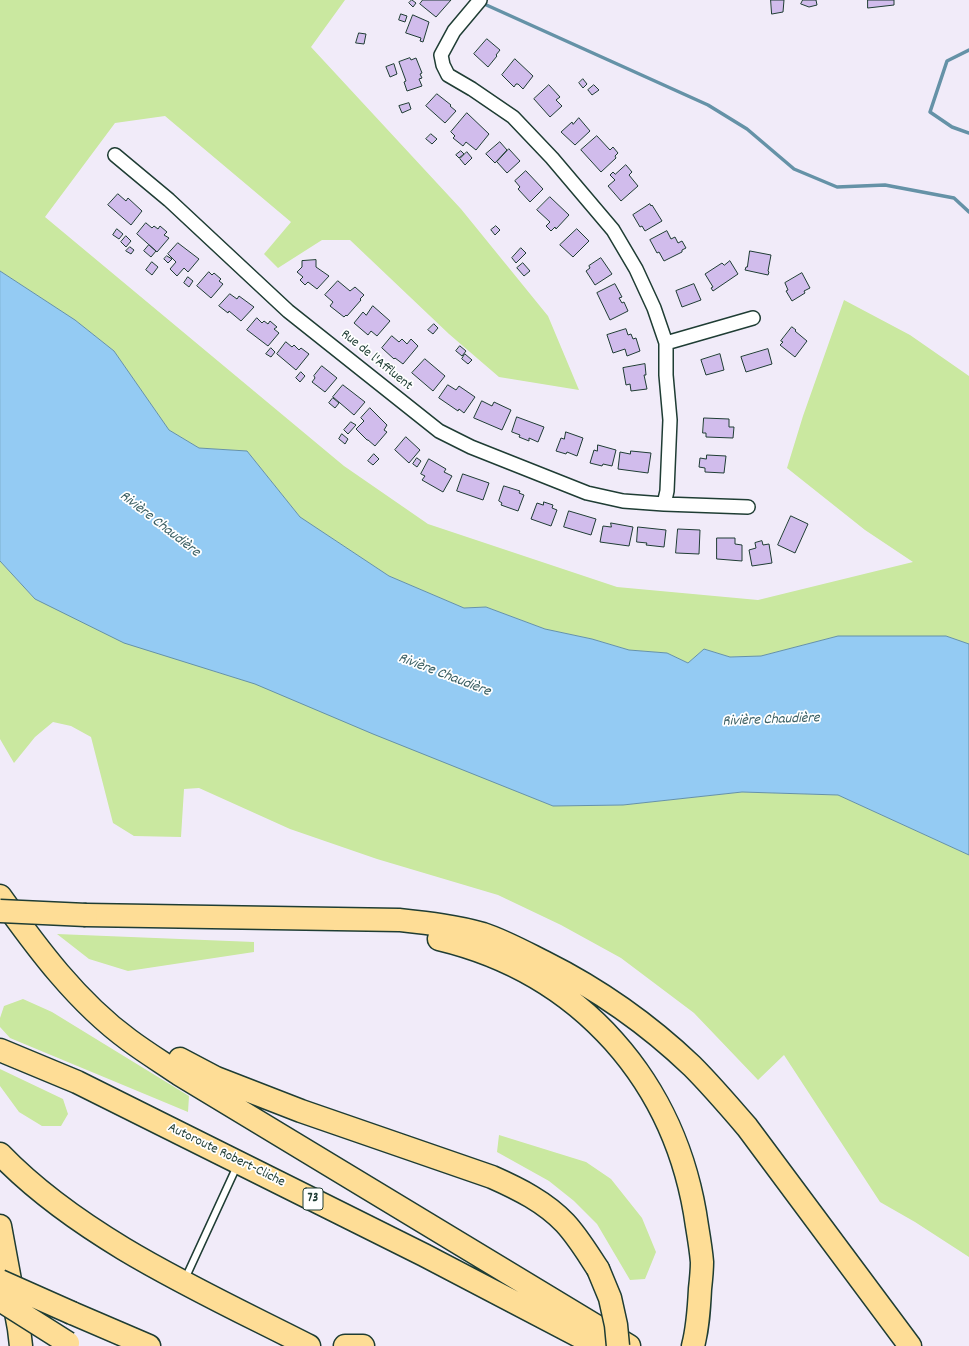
<!DOCTYPE html>
<meta charset="utf-8">
<style>
body{margin:0}
canvas{display:block;background:#f1ebf9}
</style>
<canvas width="969" height="1346"></canvas>
<script>
const g = document.querySelector('canvas').getContext('2d');
g.lineJoin = 'round';
function fill(path, color) {
  g.fillStyle = color;
  g.fill(path, 'evenodd');
}
function strokePath(path, color, width, dash) {
  g.strokeStyle = color;
  g.lineWidth = width;
  g.lineCap = dash ? 'butt' : 'round';
  g.setLineDash(dash || []);
  g.stroke(path);
}
function drawText(font, color, halo, rows, align = 'center') {
  g.font = font + ' Dekko,sans-serif';
  g.lineWidth = 3.5;
  g.setLineDash([]);
  g.textBaseline = 'middle';
  g.strokeStyle = halo;
  g.fillStyle = color;
  for (const [text, x, y, turn = 0] of rows) {
    g.save();
    g.translate(x, y);
    g.rotate((+turn || 0) * Math.PI / 180);
    g.textAlign = isNaN(turn) ? turn : align;
    if (halo) g.strokeText(text, 0, 0);
    g.fillText(text, 0, 0);
    g.restore();
  }
}
fill(new Path2D(`
 M0,0H345L311,47L461,209L548,316L579,390L499,377L449,334L350,240H322L278,268L264,254L291,222L165,116L115,123L45,217L344,466L428,524L617,587L758,600L913,562L865,530L787,468L803,416L844,300L910,335L969,376V644L946,636H838L761,656L730,657L704,649L688,663L667,653L629,650L592,639L545,629L486,607L464,608L389,576L300,517L247,451L199,448L169,430L114,351L75,320L0,271Z
 M0,561L35,599L216,672L255,683L553,806L623,805L742,792L838,795L969,855V1257L915,1222L880,1202L784,1055L758,1080L694,1013L621,958L561,925L498,895L377,859L290,829L199,788L184,789L181,837L134,836L113,823L91,737L71,726L53,722L35,737L14,763L0,739Z
 M57,934L254,942V952L128,971L89,959Z
 M23,999L52,1012L189,1096L188,1112L10,1038L0,1027V1018L4,1006Z
 M0,1069L63,1099L68,1114L61,1126H42L19,1112L0,1086Z
 M499,1135L586,1162L611,1179L642,1218L656,1252L645,1279L630,1280L597,1224L574,1201L549,1181L497,1152Z`), '#cae8a0');
const water = new Path2D(`
 M0,271L75,320L114,351L169,430L199,448L247,451L300,517L389,576L464,608L486,607L545,629L592,639L629,650L667,653L688,663L704,649L730,657L761,656L838,636H946L969,644V855L838,795L742,792L623,805L553,806L373,734L255,684L124,643L35,599L0,561Z`);
fill(water, '#94cbf3');
strokePath(water, '#6592a7', 1);
strokePath(new Path2D(`
 M482,3L708,105L747,129L794,169L837,187L885,185L954,198L969,212
 M969,50L947,61L930,112L952,127L969,133`), '#6592a7', 3.5);
const building = new Path2D(`
 M412,0L416,3L413,7L409,3Z
 M423,0H451L436,17L420,4Z
 M771,0H784L783,12L772,14Z
 M803,0H816L817,5L809,7L801,4Z
 M868,0H894V5L868,8Z
 M401,14L407,16L405,22L399,20Z
 M413,15L429,22L423,42L420,41L421,38L406,33Z
 M359,33L366,34L364,44L356,43Z
 M487,39L500,50L496,55L497,56L488,67L474,54Z
 M410,58L411,60L416,58L422,73L420,74L422,78L419,79L422,86L407,91L404,82L406,81L399,62Z
 M515,59L533,76L523,89L518,84H516L514,87L502,75Z
 M394,64L397,74L390,77L386,67Z
 M583,79L587,84L583,88L579,83Z
 M549,85L560,97L556,100L562,106L550,117L534,99Z
 M594,85L599,90L592,95L588,90Z
 M437,94L451,105L450,106L456,111L445,123L426,106Z
 M409,103L411,109L402,113L399,106Z
 M467,113L489,134L476,150L466,142L463,146L453,138L455,136L451,132Z
 M579,118L590,131L575,145L561,132L572,122L573,124Z
 M431,134L437,139L432,144L426,139Z
 M597,136L610,150L613,147L618,153L615,156L616,158L601,172L581,150Z
 M500,142L507,150L495,163L486,154Z
 M509,149L520,161L507,173L497,162Z
 M461,151L464,154L459,158L456,155Z
 M467,152L472,158L465,165L460,159Z
 M626,165L632,172L629,175L638,186L621,201L608,186L615,180L610,175L613,172L615,174Z
 M526,171L543,189L530,202L518,189L520,187L515,181Z
 M118,194L126,201L128,198L142,211L131,225L108,205Z
 M550,197L569,215L556,229L555,227L551,231L546,226L550,222L537,210Z
 M650,204L651,206L652,205L662,221L645,231L642,226L640,227L633,215Z
 M146,223L152,228L154,226L158,229L160,226L167,232L164,235L169,238L157,252L137,234Z
 M496,226L500,230L495,235L491,230Z
 M117,229L123,234L119,239L113,235Z
 M577,229L589,241L573,257L560,245Z
 M667,231L671,239L675,237L678,243L682,241L686,248L682,250V252L664,261L659,252L657,253L650,240Z
 M126,236L131,241L126,247L121,242Z
 M178,243L199,259L188,272L184,268L177,276L170,269L176,262L168,254Z
 M149,245L156,251L151,257L144,251Z
 M130,247L134,250L131,254L126,251Z
 M521,248L526,253L516,263L512,258Z
 M750,251L771,255L768,271L769,272L768,275L745,270L746,267H747Z
 M167,256L172,259L168,263L164,259Z
 M601,258L612,274L595,285L586,271L590,268L589,266Z
 M316,260V267L329,276L317,289L308,282L305,285L300,280L303,277L297,272L302,267V261Z
 M730,261L738,274L713,291L711,288L713,287L705,274L722,263L724,265Z
 M152,262L158,267L152,275L146,270Z
 M523,263L530,271L524,276L517,268Z
 M209,272L212,275L214,273L221,279L219,281L223,284L211,298L197,286Z
 M802,273L810,288L804,291L805,293L792,301L786,291L788,290L785,283Z
 M188,277L193,281L189,287L184,283Z
 M338,281L350,291L355,287L364,295L360,299L361,300L347,316L346,315L344,317L330,306L333,302L325,295Z
 M615,284L622,297L619,298L622,303L624,302L628,311L610,320L597,293Z
 M694,284L701,300L682,307L676,291Z
 M230,294L237,299L239,296L254,307L241,321L229,311L228,313L219,306Z
 M373,306L390,321L377,336L371,331L368,335L354,323L363,312L366,315Z
 M257,318L262,323L264,321L268,324L270,321L277,327L274,329L279,333L268,346L247,330Z
 M434,324L438,328L433,334L428,330Z
 M792,327L796,330L795,331L807,341L795,357L780,345L783,342L781,341Z
 M626,329L628,335L631,334L633,339L636,338L640,351L627,356L625,349L613,353L607,335Z
 M392,336L399,342L402,339L407,344L411,339L418,346L403,364L395,358L394,359L382,348Z
 M286,342L292,347L294,345L299,350L301,348L309,354L296,370L277,354Z
 M460,346L466,351L462,356L456,351Z
 M271,348L275,352L271,357L266,354Z
 M768,349L772,364L746,372L741,357Z
 M465,354L472,360L468,364L462,359Z
 M720,354L724,370L706,375L701,360Z
 M425,359L445,376L433,391L412,373Z
 M645,364L646,375H644L647,389L631,391L630,384L626,385L623,368Z
 M322,366L337,378L325,392L312,382L315,378L314,376Z
 M301,372L305,376L300,382L296,378Z
 M343,385L365,402L354,415L333,397Z
 M448,385L456,390L459,386L475,397L464,413L459,409L458,411L439,398Z
 M333,398L339,403L335,408L329,403Z
 M482,401L492,406L494,402L511,410L502,430L474,418Z
 M370,408L387,425L384,430L387,432L375,446L368,440H367L356,429L364,421L361,418Z
 M517,417L544,427L538,442L529,438V441L519,437L520,435L512,432Z
 M704,418L729,419V427H734L733,438L706,437V433H703Z
 M351,422L356,425L348,434L344,430Z
 M566,432L583,438L577,456L567,452L566,454L556,451L561,438L564,439Z
 M342,434L348,439L345,444L339,439Z
 M406,437L420,450L409,463L395,450Z
 M598,445L616,450L612,466L603,464L602,466L590,463L594,450L597,451Z
 M631,451L651,453L648,473L618,469L620,452L630,454Z
 M374,454L379,459L373,465L368,461Z
 M707,455L726,456L724,473L705,472V468L699,467L700,458L706,459Z
 M417,458L421,461L417,467L413,464Z
 M429,459L446,469L444,472L452,476L443,492L422,480L425,476L421,474Z
 M463,474L489,483L483,500L457,491Z
 M504,486L520,491L519,493L524,495L518,511L501,505L502,503L499,501Z
 M544,502L553,505L552,508L557,510L551,526L531,519L537,503L543,505Z
 M569,511L596,519L591,535L564,527Z
 M791,516L808,524L795,553L778,545Z
 M611,523L633,527L629,546L600,542L603,526L611,527Z
 M638,527L666,530L664,547L646,545L647,543L637,542Z
 M678,529L700,530L699,554L676,553Z
 M717,538H735V544L742,545V561L717,559Z
 M762,541L763,545L769,544L772,563L752,566L749,550L756,548L755,543Z`);
fill(building, '#d1bcec');
strokePath(building, '#1f3d34', 1);
const lane = new Path2D(`
 M185,1279L237,1166`);
const street = new Path2D(`
 M115,155L169,200L288,311L439,431L471,447L587,493L623,501L664,504L667,491L670,420L666,375V343L654,308L636,269L613,230L552,158L513,117L472,89L448,75L443,65L441,55L454,31L480,0
 M666,343L753,318
 M664,504L748,507`);
const highway = new Path2D(`
 M0,896C37,948 77,1002 129,1040C145,1052 163,1063 179,1074L629,1346
 M86,915L399,920C427,923 456,926 483,934C504,941 524,952 544,962C598,989 648,1024 692,1066C711,1085 729,1106 747,1127L910,1346
 M439,939C581,973 677,1082 697,1226C699,1238 701,1250 702,1262C702,1271 701,1280 700,1289C699,1309 698,1327 693,1346
 M0,1050L77,1082L424,1255L598,1346
 M180,1059L216,1078L301,1111L492,1177C519,1189 545,1202 565,1223C578,1237 588,1254 598,1269
 M0,1154C82,1239 205,1293 309,1346
 M0,1226L19,1329L21,1346
 M72,1313L149,1346
 M345,1346H363`);
strokePath(lane, '#1f3d34', 9);
strokePath(street, '#1f3d34', 16);
strokePath(highway, '#1f3d34', 25);
strokePath(lane, '#fff', 6);
strokePath(street, '#fff', 13);
strokePath(highway, '#fedd96', 22);
const highwayBridge = new Path2D(`
 M0,911L86,915
 M598,1269L610,1298L616,1325L618,1346
 M0,1281L72,1313
 M0,1300L68,1343`);
strokePath(highwayBridge, '#1f3d34', 25, []);
strokePath(highwayBridge, '#fedd96', 22);
for (const [x, y, w] of [
 [313,1199,20]
]) {
  const box = new Path2D();
  box.roundRect(x - w / 2, y - 11, w, 22, 3);
  g.fillStyle = '#fff';
  g.fill(box);
  strokePath(box, '#1f3d34', 1);
}
drawText('bold 13px', '#1f3d34', null, [
 ["73",313,1199]
]);
drawText('14px', '#1f3d34', '#fff', [
 ["Rue de l'Affluent",376,361,39],
 ["Autoroute Robert-Cliche",226,1156,26]
]);
drawText('italic 15px', '#3c6064', '#fff', [
 ["Rivière Chaudière",159,525,38],
 ["Rivière Chaudière",444,676,21],
 ["Rivière Chaudière",771,721,-2]
]);
</script>
